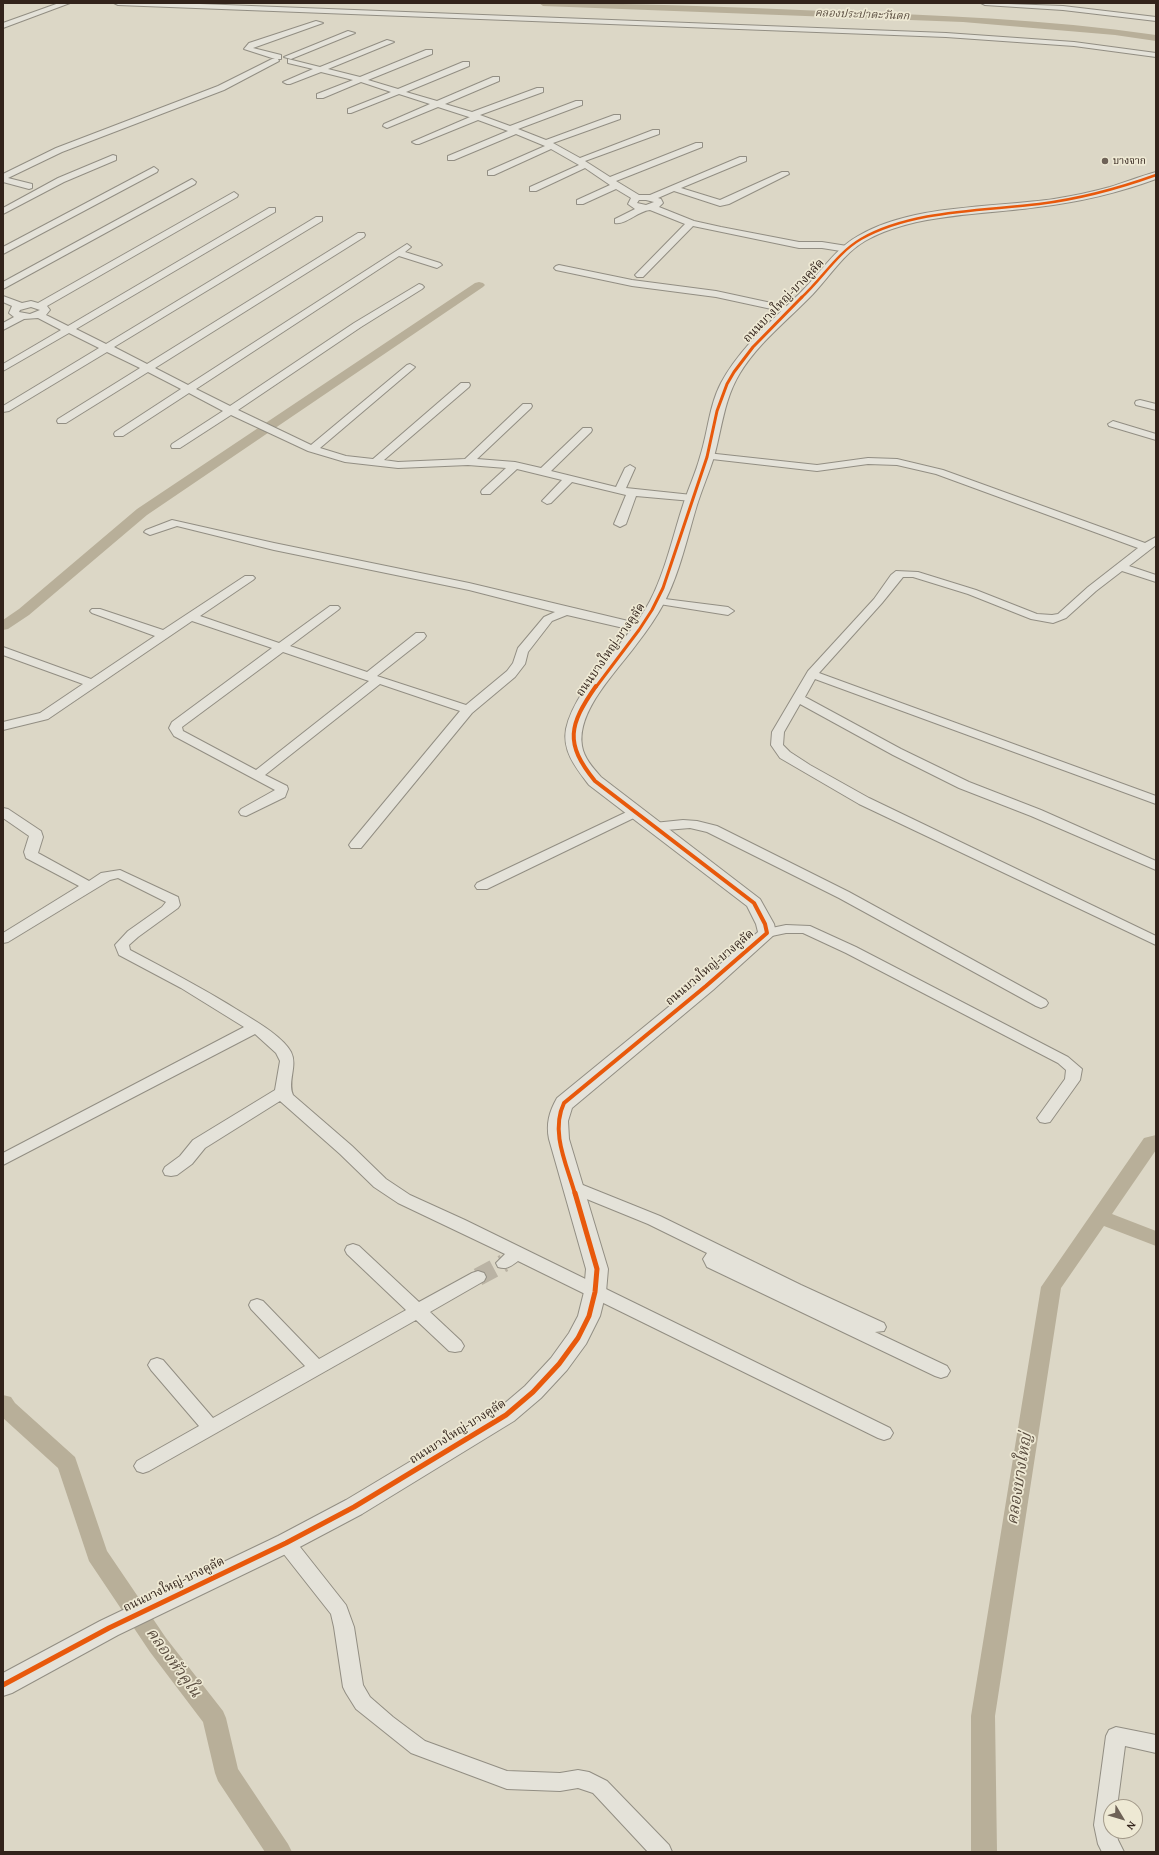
<!DOCTYPE html>
<meta charset="utf-8">
<style>
body{margin:0}
#map{position:relative;width:1159px;height:1855px;overflow:hidden;background:#dcd7c6;font-family:"Gentium Book Plus",serif}
canvas{display:block}
.frame{position:absolute;inset:0;border:4px solid #32231b;pointer-events:none}
.north{position:absolute;left:1103px;top:1799px;width:40px;height:40px;box-sizing:border-box;background:#eee9d4;border:1px solid #a39a8a;border-radius:50%;rotate:128deg;font-size:11px;font-weight:700;line-height:16px;text-align:center;color:#32231b}
.north::after{content:'';display:block;margin:auto;width:14px;height:18px;background:#6e6257;clip-path:polygon(50% 0,100% 100%,50% 72%,0 100%)}
</style>
<div id="map">
<canvas width="1159" height="1855"></canvas>
<div class="frame"></div>
<div class="north">N</div>
</div>
<script>
const g = document.querySelector('canvas').getContext('2d');
g.lineJoin = 'round';
function fill(path, color) {
  g.fillStyle = color;
  g.fill(path, 'evenodd');
}
function strokePath(path, color, width, dash) {
  g.strokeStyle = color;
  g.lineWidth = width;
  g.lineCap = dash ? 'butt' : 'round';
  g.setLineDash(dash || []);
  g.stroke(path);
}
function drawText(font, color, halo, rows, align = 'center') {
  g.font = font + ' "Gentium Book Plus","Noto Serif Thai",serif';
  g.lineWidth = 3.5;
  g.setLineDash([]);
  g.textBaseline = 'middle';
  g.strokeStyle = halo;
  g.fillStyle = color;
  for (const [text, x, y, turn = 0] of rows) {
    g.save();
    g.translate(x, y);
    g.rotate((+turn || 0) * Math.PI / 180);
    g.textAlign = isNaN(turn) ? turn : align;
    if (halo) g.strokeText(text, 0, 0);
    g.fillText(text, 0, 0);
    g.restore();
  }
}
fill(new Path2D(`
 M539,3C634,3 729,7 824,11C935,15 1046,19 1156,35V41L1115,35L963,22L543,6Z
 M479,282L483,283L485,285L483,287L147,515L29,615L8,629L3,630V620L19,609L137,509L475,283Z
 M1156,1135V1150L1112,1214L1156,1231V1246L1104,1226L1061,1288L995,1716L997,1852H971V1716L1041,1287L1144,1138Z
 M3,1395L11,1397L15,1403L75,1457L107,1551L166,1638L223,1711L226,1718L238,1769L288,1844L292,1852H265L218,1781L215,1773L203,1722L150,1652L89,1561L58,1468L3,1418Z`), '#b8af99');
strokePath(new Path2D(`
 M478,1277L504,1263`), '#bab3a4', 18, [18, 9]);
const minor = new Path2D(`
 M59,3H70L3,28V23Z
 M114,3H174L946,33L1074,42L1156,53V57L1074,46L946,37L118,5Z
 M981,3L1063,6L1156,17V21L1063,10L985,5Z
 M316,21L323,23L253,48L281,55V59H275L244,49L249,43Z
 M348,31L355,33L291,59L284,57Z
 M387,40L394,42L328,69L360,77L426,50H432V54L368,80L398,89L463,62H469V66L406,92L437,101L493,77H499V81L445,104L472,112L537,88H543V92L480,115L510,126L576,101H582V105L518,129L546,140L614,115H620V119L553,143L580,158L653,130H659V134L585,161L610,177L696,143H702V147L616,181L639,195H650L740,157H746V161L681,188L720,200L782,172H788L789,174L729,204L720,206L674,191L658,198L661,199L663,203L659,207L694,221L721,227L799,242H822L847,246L852,249L847,252L822,248H799L693,226L643,277H637L635,275L637,273L685,224L650,210C638,211 626,225 615,223V219L635,209L628,204L631,198L616,189L583,204H577V200L610,185L585,168L536,191H530V187L579,165L551,149L494,175H488V171L545,146L516,134L454,160H448V156L508,131L478,120L419,144H416L412,142L470,117H469L438,107L387,128L383,126L384,124L430,104L399,94L351,113H348V109L391,92L361,82L323,98H317V94L353,80L321,72L290,84H287L283,82L313,69L288,63V59L320,67ZM639,200H646L654,202L646,205L637,203Z
 M272,59H278L279,61L224,90L62,152L8,178L32,184V188L29,189L3,182V174L56,148L218,86Z
 M113,155L116,156V160L64,182L3,214V208L58,178Z
 M154,167L158,170L157,172L3,254V247Z
 M192,179L196,182L195,184L3,289V282Z
 M234,192L238,195L237,197L47,306L50,310L46,315L68,326L269,208H275V212L76,329L106,344L316,217H322V221L114,347L147,364L358,233H364L365,235L364,237L155,368L188,385L407,244L411,247L405,252L440,263L442,265L437,268L399,256L196,389L230,406L354,323L419,284L422,285L424,287L422,289L361,327L238,410L311,445L407,365L410,364L415,367L413,369L320,448L346,456L373,459L461,383H469L470,385L469,387L384,460L398,462L465,459L523,404H531L532,406L531,408L477,459L515,462L541,468L583,428H591L592,430L591,432L551,471L616,487L625,468L630,465L635,468L626,488L692,495L697,498L692,501L636,496L626,524L620,527L614,524L626,495L572,482L551,503L547,504L542,501L562,480L517,469L490,494H482L481,492L482,490L506,468L468,465L398,468L345,462L308,451L231,415L180,448H172L171,446L172,444L223,411L189,393L123,436H115L114,434L115,432L181,389L148,372L66,423H58L57,421L58,419L140,368L107,352L9,411L3,412V406L99,348L69,333L3,371V364L61,330L38,318L24,319L3,330V323L14,317L9,313L12,306L3,302V296L22,303L31,301L38,303ZM31,307L40,310L30,314L19,312L20,310Z
 M559,265L632,280L716,291L790,307L795,310L790,313L716,297L632,286L556,270L554,268L556,266Z
 M1140,400L1156,404V410L1136,405L1135,403L1136,401Z
 M1113,421L1156,434V440L1109,426L1108,424Z
 M707,453L817,465L868,458L897,459L943,470L1145,543L1156,537V545L1129,566L1156,575V582L1122,571L1096,591L1066,618L1053,623L1031,619L968,594L913,577H903L882,603L819,673L1156,796V804L815,679L805,697L901,749L969,782L1041,810L1156,861V870L1031,816L959,788L893,755L800,704L784,732L783,745L790,752L810,765L869,798L1156,936V945L859,804L780,758L771,745L772,732L808,671L874,599L891,575L896,571L918,572L976,590L1037,614L1052,615L1058,614L1088,587L1138,548L936,474L897,465L868,464L817,471L703,458L702,456Z
 M172,520L274,543L469,583L645,625L647,628L641,632L567,615L552,621L528,652L525,664L515,677L472,713L361,848H351L349,845L351,842L460,711L380,684L265,775L287,786L288,789L285,797L246,816L241,815L239,812L241,809L275,790L174,736L169,728L172,722L272,648L192,621L48,719L3,730V722L40,713L83,684L3,655V647L91,679L155,636L92,613L90,611L92,609H100L163,630L245,576H253L255,578L253,580L200,616L279,643L330,606H338L340,608L338,610L290,646L367,672L416,633H424L426,636L424,639L377,676L466,705L507,671L513,663L518,648L544,617L555,612L469,590L274,550L177,526L150,535L144,532L146,530ZM283,652L369,681L256,770L183,731L182,727Z
 M657,598L728,607L734,611L728,615L653,603L651,601Z
 M3,808L8,809L41,831L43,837L38,853L89,881L101,873L120,870L178,897L180,905L178,908L138,937L129,945L130,950C166,969 202,988 236,1009C252,1019 283,1036 291,1052C298,1066 287,1081 293,1095L352,1146L386,1179L410,1195L465,1220L890,1428L893,1433L890,1438L884,1440L878,1438L518,1261C511,1266 507,1270 498,1267L496,1263L505,1254L398,1203L374,1187L340,1154L280,1101L205,1148L192,1164L177,1175L171,1176L165,1175L163,1171L165,1167L180,1156L193,1140L275,1090L280,1061L276,1053L255,1034L3,1165V1153L244,1027L181,988L119,955L115,945L128,931L162,907L166,902L118,878L110,880L8,942L3,943V933L79,886L26,858L24,852L29,836L3,818Z
 M635,808L640,809L642,812L640,815L487,889H477L475,886L477,883Z
 M683,820L697,821L717,826L849,892L1046,1000L1048,1003L1046,1006L1041,1008L1036,1006L839,898L707,832L690,828L654,831L649,830L647,827L649,824L654,823Z
 M786,925L810,926L856,947L1068,1057L1082,1069L1080,1080L1050,1122L1045,1123L1040,1122L1037,1118L1065,1079L1066,1070L1058,1063L846,953L803,933H786L767,937L762,936L760,933L762,930Z
 M573,1181L660,1216L801,1285L884,1323L886,1327L884,1331L875,1332L947,1366L950,1371L947,1376L941,1378L935,1376L707,1267L703,1259L707,1253L648,1224L567,1191L565,1187L567,1183Z
 M353,1244L359,1246L419,1302L472,1273L478,1271L484,1273L486,1277L484,1281L430,1312L461,1341L464,1346L461,1351L455,1352L449,1351L416,1320L149,1471L143,1473L137,1471L134,1466L137,1461L199,1426L151,1370L148,1365L151,1360L157,1358L163,1360L213,1418L305,1366L251,1309L249,1305L251,1301L257,1299L263,1301L319,1359L406,1310L347,1254L345,1250L347,1246Z
 M286,1535L293,1538L346,1605L354,1627L363,1685L370,1697L393,1717L425,1741L507,1771L560,1773L578,1770L589,1772L607,1781L669,1845L672,1852H648L593,1793L578,1788L560,1791L507,1789L411,1753L356,1709L346,1693L343,1687L334,1627L331,1614L279,1548L277,1543L279,1538Z
 M1116,1727L1156,1735V1753L1125,1746L1117,1807H1111V1831H1116L1118,1840L1124,1852H1102L1098,1844L1094,1825L1106,1736L1109,1730Z`);
const tertiary = new Path2D(`
 M1156,172V179C1118,193 1079,202 1038,207C983,215 914,213 865,241C843,254 830,276 813,294C788,320 759,342 740,373C724,399 722,428 714,457C709,473 702,489 697,505C687,538 680,572 664,603C656,618 646,632 636,645C617,671 576,711 582,746C584,758 593,768 601,777L760,899L774,924L776,933L713,990L572,1108L568,1121L569,1139L608,1269L606,1292L600,1316L586,1344L567,1370L541,1398L514,1421L362,1514L294,1550L118,1635L12,1693L3,1696V1673L100,1621L278,1536L346,1500L498,1409L525,1386L551,1358L569,1333L578,1316L584,1292L586,1269L549,1139C546,1124 549,1112 557,1098L699,982L758,932L756,924L747,906L589,785C576,768 562,751 566,729C576,684 628,643 650,601C666,570 673,535 684,502C689,487 696,472 700,457C708,432 709,406 721,383C741,346 774,319 803,290C821,272 835,249 858,236C913,204 992,208 1054,199C1073,196 1092,192 1110,187C1126,182 1141,176 1156,172Z`);
strokePath(minor, '#928e83', 2);
strokePath(tertiary, '#928e83', 2);
fill(minor, '#e4e2d9');
fill(tertiary, '#e4e2d9');
strokePath(new Path2D(`
 M801,298C822,279 837,253 861,239C912,210 982,211 1039,204C1079,199 1117,189 1156,175`), '#e8590c', 2.5);
strokePath(new Path2D(`
 M596,687L639,630L652,610L663,588L707,457L717,411L727,384L734,372L753,347L802,297`), '#e8590c', 3);
strokePath(new Path2D(`
 M575,1194C567,1165 550,1132 564,1103L706,986L767,933L765,924L754,903L595,781C564,743 569,725 596,686`), '#e8590c', 4);
strokePath(new Path2D(`
 M3,1685L109,1628L286,1543L354,1507L506,1415L533,1392L559,1364L578,1338L589,1316L595,1292L597,1269L575,1193`), '#e8590c', 5);
for (const [x, y, r, color] of [
 [1105,161,4,"#6e6257"]
]) {
  const dot = new Path2D();
  dot.arc(x, y, r, 0, 2 * Math.PI);
  g.fillStyle = color;
  g.fill(dot);
  strokePath(dot, '#eee9d4', 1.5);
}
drawText('10px', '#32231b', '#eee9d4', [
 ["บางจาก",1113,161]
], 'left');
drawText('italic 11px', '#5b4e40', '#eee9d4', [
 ["คลองประปาตะวันตก",862,15,2]
]);
drawText('12px', '#32231b', '#eee9d4', [
 ["ถนนบางใหญ่-บางคูลัด",784,301,-46],
 ["ถนนบางใหญ่-บางคูลัด",611,650,-55],
 ["ถนนบางใหญ่-บางคูลัด",710,968,-40],
 ["ถนนบางใหญ่-บางคูลัด",458,1432,-32],
 ["ถนนบางใหญ่-บางคูลัด",174,1585,-26]
]);
drawText('italic 16px', '#5b4e40', '#eee9d4', [
 ["คลองบางใหญ่",1020,1479,-81],
 ["คลองหัวคูใน",173,1663,54]
]);
</script>
